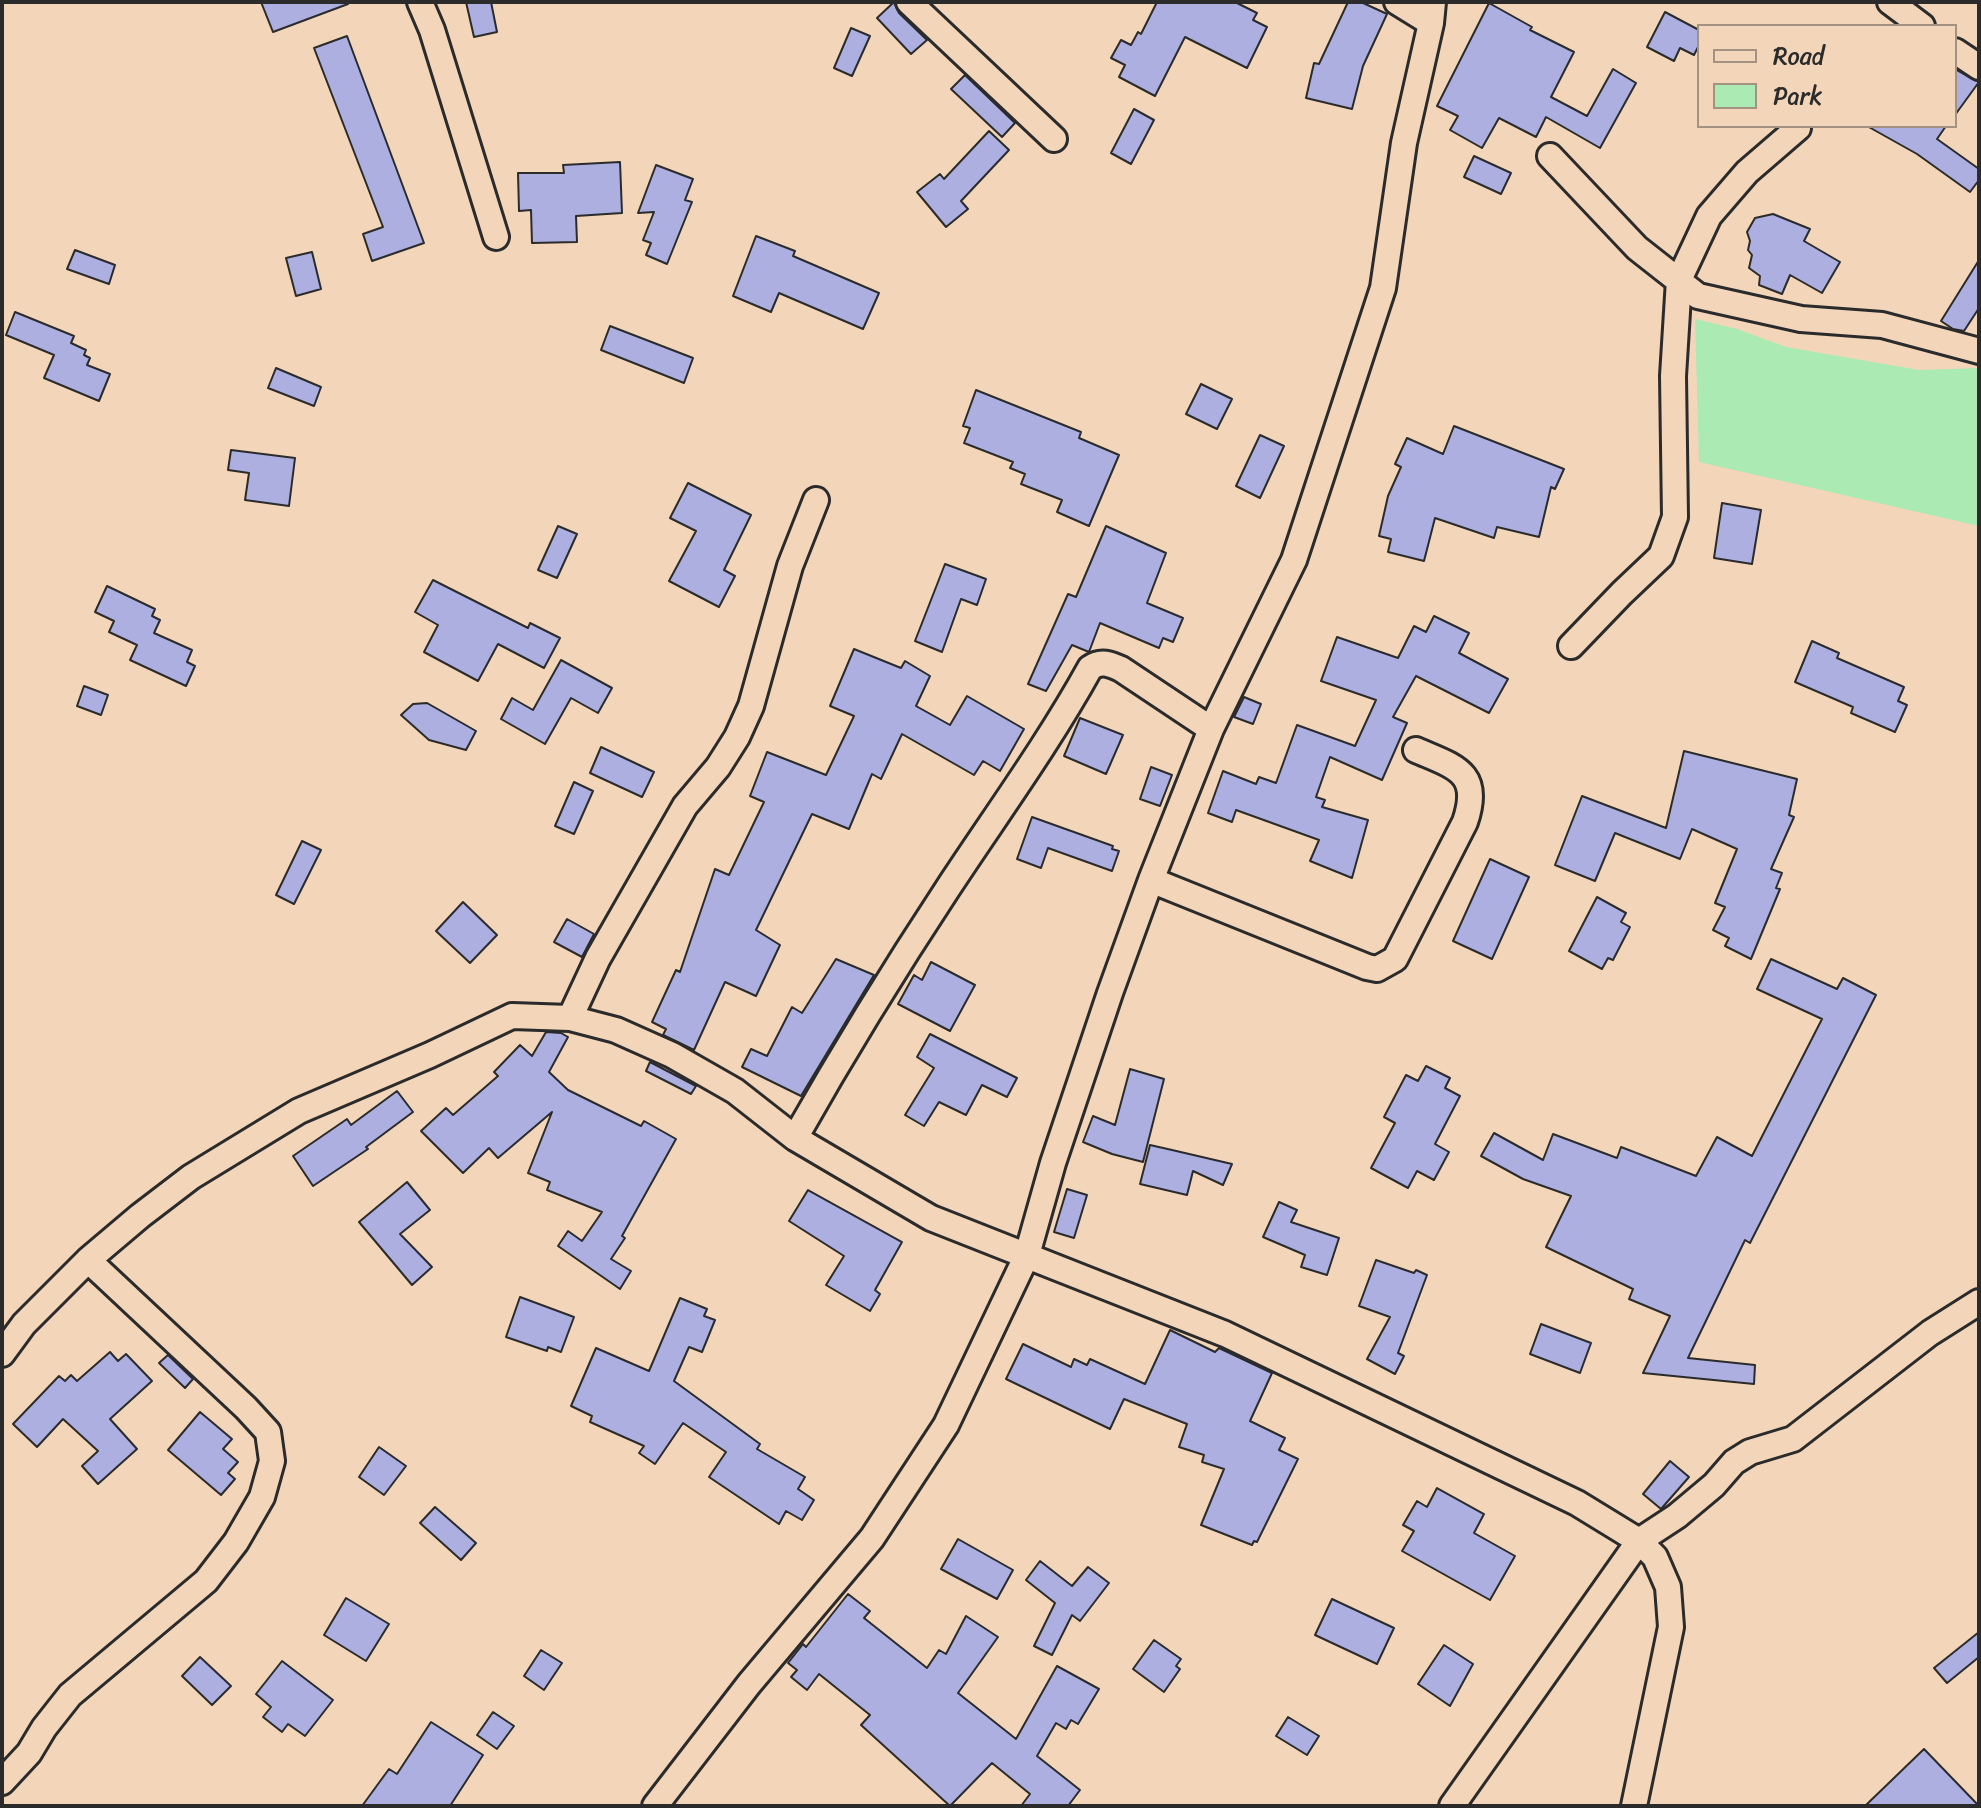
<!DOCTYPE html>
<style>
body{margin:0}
#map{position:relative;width:1981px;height:1808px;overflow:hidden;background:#f3d6ba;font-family:Sriracha,sans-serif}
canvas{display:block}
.frame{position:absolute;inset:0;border:4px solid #2b2b2b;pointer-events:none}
.legend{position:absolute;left:1697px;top:24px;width:260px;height:104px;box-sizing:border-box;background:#f3d6ba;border:2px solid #a39281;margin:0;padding:10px 14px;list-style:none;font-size:24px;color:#2b2b2b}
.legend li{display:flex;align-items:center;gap:16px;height:40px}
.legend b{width:40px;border:2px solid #a39281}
</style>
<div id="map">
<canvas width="1981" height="1808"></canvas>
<div class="frame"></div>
<ul class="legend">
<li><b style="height:10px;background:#f3d6ba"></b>Road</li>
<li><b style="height:22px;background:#abeab2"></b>Park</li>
</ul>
</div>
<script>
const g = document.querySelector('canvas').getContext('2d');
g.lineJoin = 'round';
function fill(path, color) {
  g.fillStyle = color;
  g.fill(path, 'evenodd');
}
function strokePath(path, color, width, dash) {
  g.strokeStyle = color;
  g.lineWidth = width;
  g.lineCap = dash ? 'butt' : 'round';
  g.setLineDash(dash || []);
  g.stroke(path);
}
fill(new Path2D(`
 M1695,319L1737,329L1786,347L1919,370L1979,368V526L1699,462Z`), '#abeab2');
const building = new Path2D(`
 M261,2H347L348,4L273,32Z
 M466,2H491L497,32L474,37Z
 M894,2L899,13L927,40L911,54L877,18Z
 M1157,2H1235L1257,13L1253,20L1267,27L1247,68L1185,37L1155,96L1119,77L1125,65L1111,58L1121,40L1131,45L1138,32L1141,34Z
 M1348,2H1361L1387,14L1363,66L1352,109L1306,98L1314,63L1319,64Z
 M1489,3L1532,27L1530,30L1574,52L1551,97L1587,116L1613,69L1636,83L1600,148L1546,117L1536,137L1499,118L1482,148L1450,130L1458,116L1437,106Z
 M1665,12L1699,30V45L1694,55L1680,48L1674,61L1647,47Z
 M851,28L870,36L852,76L834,68Z
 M347,36L424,243L372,261L363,234L383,227L314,48Z
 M1955,69L1979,82L1955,115Z
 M965,75L1015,123L1002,137L951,89Z
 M1134,109L1154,120L1131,164L1111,153Z
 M1867,126H1946L1937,139L1979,169V180L1970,192L1917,154Z
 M989,131L1009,150L961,201L968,209L946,227L917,192L940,174L944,179Z
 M1474,156L1511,173L1501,194L1464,177Z
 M620,162L622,213L576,216L577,242L532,243L531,210L519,211L518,173H564L563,165Z
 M656,165L693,179L685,200L692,202L667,264L646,255L651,243L643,240L654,212L638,213Z
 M1773,214L1810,229L1804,241L1840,262L1822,293L1790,275L1782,294L1759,285L1760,276L1749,268L1752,255L1748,250L1750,241L1747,232L1755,218Z
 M756,236L795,251L793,256L879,293L863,329L779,293L771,312L733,296Z
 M75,250L115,265L109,284L67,269Z
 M312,252L321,289L296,296L286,258Z
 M1979,260V308L1964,331L1953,329L1941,321Z
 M15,312L74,336L71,343L86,350L84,355L90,358L87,365L110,374L99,401L44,378L54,355L6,335Z
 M610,326L693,358L684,383L601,350Z
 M276,368L321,387L314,406L268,388Z
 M1201,384L1232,399L1217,429L1186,414Z
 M976,390L1081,432L1079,438L1119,455L1089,526L1057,512L1062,500L1021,484L1025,474L1010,468L1013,462L964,443L970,428L963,426Z
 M1454,426L1564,469L1555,489L1551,487L1539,537L1497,527L1494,538L1435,518L1424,561L1388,552L1391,539L1379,536L1388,496L1401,467L1395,464L1407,438L1443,454Z
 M1260,435L1284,446L1260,498L1236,486Z
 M231,450L295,458L289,506L245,500L249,473L228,470Z
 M688,483L751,515L724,570L735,576L719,607L669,581L696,531L670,518Z
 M1722,503L1761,510L1752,564L1714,558Z
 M558,526L577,534L557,578L538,570Z
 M1106,526L1166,553L1147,603L1183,618L1173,642L1163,638L1159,648L1100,623L1089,652L1072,645L1046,691L1028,684L1068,594L1076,597Z
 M945,564L986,579L977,605L961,599L942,652L915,641Z
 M433,580L528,628L530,623L560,638L544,668L498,644L478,681L424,652L438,625L415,612Z
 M107,586L155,609L152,616L160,620L154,633L192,650L187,662L195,666L186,686L130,660L137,645L109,632L114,621L95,612Z
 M1434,616L1469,633L1459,653L1508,679L1489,713L1416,676L1393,717L1407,723L1382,780L1330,757L1316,797L1325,800L1322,807L1368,820L1352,878L1310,861L1319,840L1236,810L1232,822L1208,813L1223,771L1256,784L1259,777L1276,783L1297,725L1355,746L1376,700L1321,681L1337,637L1398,658L1414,626L1426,632Z
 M1812,641L1839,653L1837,658L1904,687L1898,701L1907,705L1895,732L1851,713L1853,707L1795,682Z
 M854,649L901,668L905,661L930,676L916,706L950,725L967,696L1024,729L1000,771L983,761L974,775L902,734L881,779L872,774L849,829L812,814L756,930L780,945L756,996L725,982L694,1050L663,1035L666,1029L652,1022L676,970L680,972L715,869L729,875L764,802L750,796L767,752L826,775L854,716L830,706Z
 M561,660L612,688L598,713L571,698L545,744L501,719L512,698L533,710Z
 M84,686L108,695L101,715L77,706Z
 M1244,697L1261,704L1253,724L1234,717Z
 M427,703L476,731L466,750L429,740L401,715L413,704Z
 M1080,718L1123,735L1106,774L1064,756Z
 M601,747L654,772L642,797L590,773Z
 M1684,751L1797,779L1789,815L1794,817L1771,869L1782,873L1776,888L1780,889L1751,959L1725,946L1729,938L1713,930L1725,907L1715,903L1737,849L1692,829L1680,859L1615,833L1595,881L1555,865L1582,796L1666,828Z
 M1151,767L1172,775L1160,806L1140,799Z
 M574,782L593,791L574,834L555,826Z
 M1032,817L1113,846L1112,849L1119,851L1112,871L1048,848L1041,868L1017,859Z
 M302,841L321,850L294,904L276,895Z
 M1490,859L1529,877L1492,959L1453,941Z
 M1597,897L1626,913L1621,922L1630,927L1613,960L1608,958L1602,969L1569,951Z
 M463,902L497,935L470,963L436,931Z
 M567,919L594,934L582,957L554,942Z
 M836,959L874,975L801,1096L742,1067L751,1049L767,1056L792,1007L802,1013Z
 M1771,959L1837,989L1843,978L1876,995L1750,1243L1745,1240L1688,1358L1755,1365L1754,1384L1643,1373L1670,1316L1629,1299L1633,1289L1546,1247L1571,1196L1523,1179L1481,1156L1494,1133L1543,1160L1553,1134L1617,1158L1621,1147L1696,1176L1717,1137L1752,1156L1822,1019L1757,989Z
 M931,962L975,985L950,1031L898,1004L914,975L922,980Z
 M546,1032L561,1033L568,1037L549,1072L568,1090L641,1126L644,1121L676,1139L622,1236L625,1238L611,1259L631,1271L620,1289L558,1246L568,1231L582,1241L602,1212L547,1190L550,1182L528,1173L552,1112L498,1158L489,1148L463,1173L421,1131L446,1108L453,1115L498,1076L494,1072L520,1045L532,1056Z
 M930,1034L1017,1078L1007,1097L982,1085L966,1115L939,1102L924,1126L905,1115L934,1068L917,1057Z
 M650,1062L696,1086L691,1094L646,1071Z
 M1426,1066L1450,1078L1445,1088L1460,1096L1435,1144L1449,1152L1434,1180L1417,1171L1408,1188L1371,1168L1395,1123L1384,1117L1406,1075L1418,1081Z
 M1130,1069L1164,1079L1143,1162L1112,1154L1083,1142L1093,1116L1115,1125Z
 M397,1091L413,1112L366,1147L368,1149L313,1186L293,1156L347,1119L351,1125Z
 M1150,1145L1172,1150L1232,1164L1223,1185L1193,1171L1187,1195L1140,1184Z
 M407,1182L430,1210L400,1234L432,1267L412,1285L359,1222Z
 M1067,1189L1087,1195L1074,1238L1054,1232Z
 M808,1190L902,1242L875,1290L880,1294L870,1311L826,1285L844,1256L789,1221Z
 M1279,1202L1297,1210L1291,1222L1339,1238L1327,1275L1301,1267L1305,1255L1263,1237Z
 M1376,1260L1414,1273L1416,1270L1427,1275L1398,1353L1404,1356L1395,1374L1367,1359L1390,1317L1359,1306Z
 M520,1297L574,1317L561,1352L548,1347L547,1351L506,1337Z
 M680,1298L707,1309L704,1316L715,1320L702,1352L689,1347L674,1381L760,1444L757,1449L805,1477L798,1489L814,1500L802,1520L786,1511L779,1524L709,1477L726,1452L683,1423L655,1464L639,1453L644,1446L590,1422L592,1416L571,1406L596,1348L649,1371Z
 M1541,1324L1591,1343L1580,1373L1530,1354Z
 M1170,1330L1215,1352L1219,1348L1272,1373L1250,1421L1285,1438L1279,1450L1298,1459L1257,1542L1254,1541L1252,1545L1201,1525L1224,1469L1202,1462L1204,1455L1179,1447L1187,1424L1124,1399L1110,1429L1006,1379L1023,1344L1071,1367L1074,1359L1087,1365L1090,1359L1145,1384Z
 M110,1352L118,1361L126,1354L152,1381L110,1419L137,1449L98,1484L82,1466L98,1451L63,1419L37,1447L13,1424L59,1376L65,1381L71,1375L77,1381Z
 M168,1355L193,1379L185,1388L159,1363Z
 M200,1412L232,1439L223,1449L238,1462L228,1473L235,1479L221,1495L168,1450Z
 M379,1447L406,1466L384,1495L359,1477Z
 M1670,1461L1689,1477L1661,1509L1643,1494Z
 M1437,1488L1484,1514L1474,1533L1515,1556L1490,1600L1402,1551L1414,1531L1403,1525L1417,1501L1427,1507Z
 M435,1507L476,1543L461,1560L420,1523Z
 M958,1539L1013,1570L997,1599L941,1569Z
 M1040,1561L1072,1586L1088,1567L1109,1583L1080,1621L1072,1615L1052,1655L1034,1646L1055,1603L1026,1580Z
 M848,1594L870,1611L864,1618L927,1668L939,1650L946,1654L966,1616L998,1637L958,1693L1016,1739L1057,1666L1099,1689L1078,1724L1071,1720L1066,1729L1056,1723L1037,1756L1080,1790L1068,1806H1021L1030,1794L992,1763L950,1806L861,1725L870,1715L819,1674L807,1690L791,1677L797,1670L788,1663L803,1644L806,1647Z
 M346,1598L389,1624L366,1661L324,1635Z
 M1332,1599L1394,1628L1377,1664L1315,1635Z
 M1979,1632V1657L1947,1683L1934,1668Z
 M1154,1640L1181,1659L1176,1666L1180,1669L1164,1692L1133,1669Z
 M1444,1645L1473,1664L1450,1706L1418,1684Z
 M541,1650L562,1663L544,1690L524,1676Z
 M200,1657L231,1686L212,1705L182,1676Z
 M282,1661L333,1700L305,1736L288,1724L282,1732L263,1717L271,1707L256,1694Z
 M493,1712L514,1726L497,1749L477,1735Z
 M1288,1717L1319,1736L1307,1755L1276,1736Z
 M431,1722L483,1755L450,1806H362L389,1769L397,1774Z
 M1924,1749L1979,1806H1865Z`);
fill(building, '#acafe0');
strokePath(building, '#2b2b2b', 2);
const street = new Path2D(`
 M420,2L432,30L496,237
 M909,2L1054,139
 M1397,2L1431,23
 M1890,2L1922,26
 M1955,51L1979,67
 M1550,156L1637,248L1698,296L1801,319L1882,325L1979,351
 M1571,646L1622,593L1661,556L1675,517L1673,376L1679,280L1709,216L1747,172L1798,128
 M1151,880L1367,967L1377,969L1395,959L1465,822C1482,772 1455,767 1416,750
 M570,1018L598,958L685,806L718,767L737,737L751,706L790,566L816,500
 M795,1138C843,1053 894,970 948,888C996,815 1048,744 1090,668C1101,660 1110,664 1121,669L1211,729
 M2,1354L24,1324L88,1260L140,1216L191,1177L299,1111L430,1055L512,1016L570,1018L616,1030L672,1055L735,1091L795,1138L931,1218L1225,1334L1577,1503L1639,1541L1655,1557L1668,1587L1671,1627L1634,1806
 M2,1782L29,1753L44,1728L70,1695L206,1581L236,1542L262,1497L272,1461L268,1432L246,1408L88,1260
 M655,1806L749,1684L872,1538L946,1425L1027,1255L1053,1163L1110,993L1151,880L1211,729L1294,560L1383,288L1404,143L1431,23L1433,2
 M1452,1806L1639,1541L1677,1516L1714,1485L1734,1462L1750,1452L1793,1439L1930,1333L1979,1302`);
strokePath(street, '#2b2b2b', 30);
strokePath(street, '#f3d6ba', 24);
</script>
